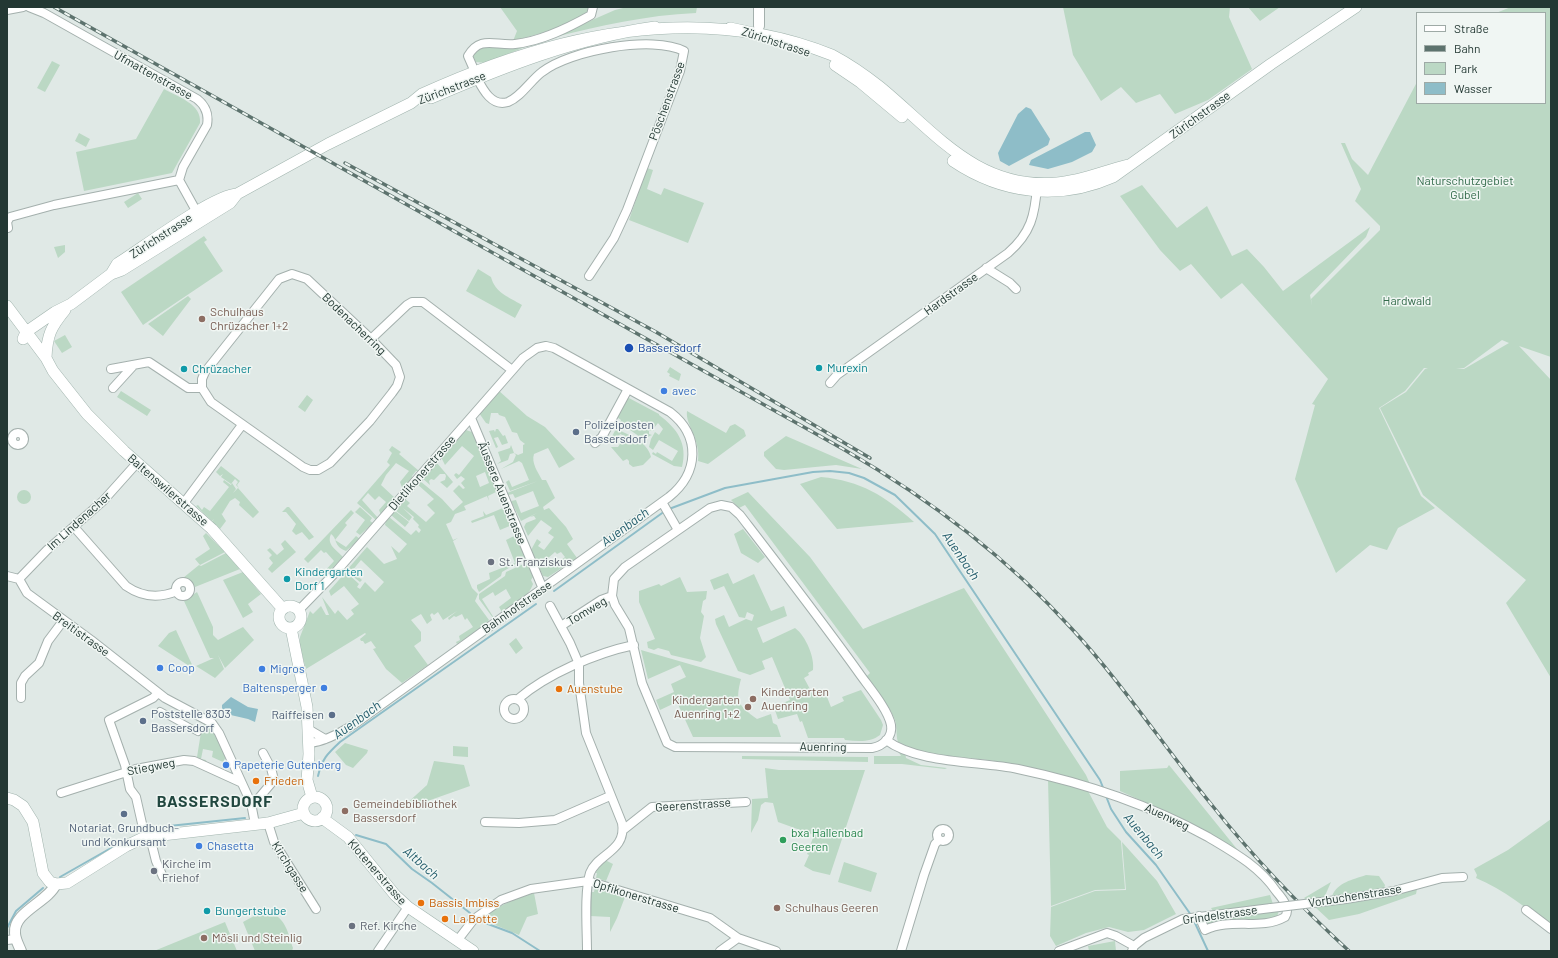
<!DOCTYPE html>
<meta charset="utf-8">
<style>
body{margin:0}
#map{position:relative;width:1558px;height:958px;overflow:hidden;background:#e0e9e6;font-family:Barlow,sans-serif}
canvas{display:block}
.frame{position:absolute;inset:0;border:8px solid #233833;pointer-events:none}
.legend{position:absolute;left:1416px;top:12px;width:130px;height:92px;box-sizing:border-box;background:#f0f6f3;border:1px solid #9eaaa6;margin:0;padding:5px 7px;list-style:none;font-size:12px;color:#233833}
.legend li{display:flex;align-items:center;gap:8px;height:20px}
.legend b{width:20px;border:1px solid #9eaaa6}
</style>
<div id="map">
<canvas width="1558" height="958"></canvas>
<div class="frame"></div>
<ul class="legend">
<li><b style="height:5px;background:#fff"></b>Straße</li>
<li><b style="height:5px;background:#5d736e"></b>Bahn</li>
<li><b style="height:11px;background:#bbd8c4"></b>Park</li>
<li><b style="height:11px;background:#8ebdc8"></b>Wasser</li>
</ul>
</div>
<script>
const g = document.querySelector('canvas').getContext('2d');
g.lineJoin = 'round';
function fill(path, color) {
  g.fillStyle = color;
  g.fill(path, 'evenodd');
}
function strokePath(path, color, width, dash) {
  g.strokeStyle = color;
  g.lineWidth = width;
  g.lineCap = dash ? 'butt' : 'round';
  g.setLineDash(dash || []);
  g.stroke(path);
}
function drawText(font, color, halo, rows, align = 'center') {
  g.font = font + ' Barlow,sans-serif';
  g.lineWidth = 3;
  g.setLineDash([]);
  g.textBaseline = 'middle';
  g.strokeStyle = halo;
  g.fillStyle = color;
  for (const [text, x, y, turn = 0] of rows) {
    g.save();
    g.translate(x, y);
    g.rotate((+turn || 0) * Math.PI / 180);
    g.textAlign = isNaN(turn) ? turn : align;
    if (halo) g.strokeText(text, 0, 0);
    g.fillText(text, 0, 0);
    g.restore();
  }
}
fill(new Path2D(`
 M500,7H591L589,14L563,27L513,41L517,31Z
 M627,7H697L696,13C646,15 600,26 551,38L615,10Z
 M1063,7H1230L1229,17L1252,69L1208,100L1175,114L1160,94L1136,103L1121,87L1101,101L1073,55Z
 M1248,7H1280L1260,21Z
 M1511,7H1551V357L1519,346L1551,380V678L1506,603L1526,580L1423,495L1380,408L1406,392L1425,369L1428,368H1424L1405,391L1379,408L1421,496L1435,508L1398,528L1387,550L1370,545L1336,573L1295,479L1315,405L1312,404L1328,379L1242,283L1221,299L1191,264L1180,271L1160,250L1120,196L1142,185L1177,228L1207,206L1232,256L1247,249L1264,267L1283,291L1370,227L1366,237L1310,295L1312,306L1311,299L1380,230V226L1355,201L1361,189L1341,143H1345L1352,159L1368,175L1417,82V103H1545V13H1496ZM1502,340L1509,343L1464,369L1456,368H1464Z
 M530,45L486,63L476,62L473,56L476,49L483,47L503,48Z
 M52,61L60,65L45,92L37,88Z
 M164,89C178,97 202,104 200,123L172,173L84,191L76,152L136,139Z
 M79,133L90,139L86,147L75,141Z
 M647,168L653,170L647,189L661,195L664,188L704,203L688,243L629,220Z
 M138,193L142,199L128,208L124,202Z
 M204,236L207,240L204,242L223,271L165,310L145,281L165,310L143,325L121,292Z
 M65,245V252L58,258L54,247Z
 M478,269L491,277C495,293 509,297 522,305L515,318L466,291Z
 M188,296L191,299L163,336L148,324Z
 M65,335L72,347L62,353L54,341Z
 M670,367L681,374L679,381L669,376L670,374L667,372Z
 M498,390L527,416L545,427L575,459L559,468L548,448L534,454C531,463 538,472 542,480H546L555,498L543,507L544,510L549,508L566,527L573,539L567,544L577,558L548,577L543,576L531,550L537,539L541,542L538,546L544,550L554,537L548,533L552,528L541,520L528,536L524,527L526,523L536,519L534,516L530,517L537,513L521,521L511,501L516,500L521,513L539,506L533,491L515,498L513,494L508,495L507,493L538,481L510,491L506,482L509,480L512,487L529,480L522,463L519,461L501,469L513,462L516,455L514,453L518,455L523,453V445L525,444L520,440L517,433L512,432L505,417L499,415L498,413H491L489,424L486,423L479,413ZM555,552L557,554L561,552L565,557L553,567L547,559Z
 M121,391L151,410L147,416L117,397Z
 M307,395L313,400L305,412L298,407Z
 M627,397L659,414V415C677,428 688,444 682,467L674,466L652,454L653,452L656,454L657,452L672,461L678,451L659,440L653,450L649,447L651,439L655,432L659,435L663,429L658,423L654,428V431L652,430L649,431V434L652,435L643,439L630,430L633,426L630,425L628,429L619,425L621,420L617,417Z
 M687,411L726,433L730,426L735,424L744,430L746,436L708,464L698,461C701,439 685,425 687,411Z
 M496,429H498L503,436L505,435L508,443L502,445L498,437L494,438L498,447L496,448L489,431L494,430L495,432Z
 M616,429C628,434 648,442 651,457L643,465L633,467L629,464V461L627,459L623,461L611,447H618L625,436L620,434L617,441H612L611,438Z
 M466,430L472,432L475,435L500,497H498L496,492L488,496L489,501L487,496L464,506L466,510L455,514L451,522L446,524L453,540L458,538L453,541L472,588L478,594L475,601L489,620L486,624L457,644L456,642L460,640L459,636L473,627L467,618L465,620L462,614L456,617L454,616L449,620L448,618L457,611L443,620L438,612L434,615L432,613L430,615L432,620L427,624L421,614L411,620L421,632V641L414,646L428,665L402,683L386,669L373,649L376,648L371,641L365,644L363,641H361L360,639L366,634L365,633L306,669L300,647V637L310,611L313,614L321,606L326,615H329L322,597L335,614L338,610L347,620L354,614L351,610L359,604L344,586L331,596L329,591L346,572L359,584L357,587L360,589L365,582L375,592L384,582L361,560L352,571L362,580L360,582L346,571L367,547L384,564L397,559L391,546L399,553L407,544L385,525L386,520L389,517L411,535L416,530L419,533L421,530L418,527L419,525L413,519L414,517L403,508L412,517L409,521L395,510L405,499L410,503L407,506L426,522L435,513L427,505L434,499L417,484L420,481L442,499L453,511L463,502L453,491L459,485L463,489L465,488L461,483L465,479L461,476L457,479L454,475L456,473L459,475L474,456L462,446L445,465L441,457ZM485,472L489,483L480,487L476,476Z
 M786,436L862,469L836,465L784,470L776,469L764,456V452Z
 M511,445L514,453L510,454L508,460L497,464L501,461L498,452L510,448Z
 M392,446L401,452L399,454L419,471H416L412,476L413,478L403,490L400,482L409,471L396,463L386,475L381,485L395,498L381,515L379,510L386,502L379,496L375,500L368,493L362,500L378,518L376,520L357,503L390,465L387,462L392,453L389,450Z
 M437,463L453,482L447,488L440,482L445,480L446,476L445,474H440L434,480L431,479L429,481L430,485L422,478Z
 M221,466L240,481L237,485L239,488L236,485L238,482L235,479L231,484L221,477L223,474L220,476L216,472Z
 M821,477C861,481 884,495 914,522L837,529L800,484Z
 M224,480L231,485L232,483L236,489L233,493L238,488L259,512L253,518L239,505L240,502L235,498L230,501L222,514L221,513L226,521L220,529L212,522L214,519L212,521L196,506L198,505L202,510L204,507L210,511L229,487L223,482Z
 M17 497a7 7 0 1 1 14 0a7 7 0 1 1-14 0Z
 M748,492L810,557L863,629L964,588L1086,775L1090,784C1056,775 1022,765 988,760C953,756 931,758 898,742C896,736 897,731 896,724C894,710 874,689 866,677L870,673L745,505L739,508L731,500Z
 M503,503L512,525L500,530L494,515L472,523L471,521L484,516L483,511L486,515L503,508L501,504Z
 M287,507H289L314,537L309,540L302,532L296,535L292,531L296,524L286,512H282Z
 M360,507L372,518L370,521L373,523L360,535L356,532L365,520L355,512Z
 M351,510L354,513L345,523L347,525L335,540L346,547L356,536L360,539L346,551C333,546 338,539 331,534C326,545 337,550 343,557L328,573L323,574V573L334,561L326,552L324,553L321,550L308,563L304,559Z
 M395,511L409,522L405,527L391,515Z
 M743,529L765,557L758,563L741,553L734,534Z
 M206,533L225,552L200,565L195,559L210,549L203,536Z
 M516,535L526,558L502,572L501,576L479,592L477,588V585L490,579L489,573L515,563L506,540Z
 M285,540L296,552L272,573L268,569L273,563L269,558L272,555L267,550L270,548L277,555L284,549L281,544Z
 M226,553L240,569L195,587L191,581L183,578L199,565L201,566Z
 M528,562L533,577L531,580L533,584C529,597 513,604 502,612L499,607L511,598L506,589L495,596L493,592L482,599L494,618H493L479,599V594L505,576L506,572Z
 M243,572L261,594L248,604L253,612L243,618L223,580Z
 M728,573L733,584L754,574L771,611L784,606L787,616L757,628L763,643L795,628C806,636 815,658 813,670L808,673L809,675L804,678L811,691L827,697L831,707L844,701L842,697L861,690L881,720L883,725L880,735C870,743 857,741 845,740L844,738H808L802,721L800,722L797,714L778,719L774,707L790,700L772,657L762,661L765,669L750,675L738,671L716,624L715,619L724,615L729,627L746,619L752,621L754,615L747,612L745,618L739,617L724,586L714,590L710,580Z
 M680,577L687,592L707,591L706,599L703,601L701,612L704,616L700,638L706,657L701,662L671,655L669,651L658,648L654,650L648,648L647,642L655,639L639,602V591L659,584L661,586Z
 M197,592L213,627V635L218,640L243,627L254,640L225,668L218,655L224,669L215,678L196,666L214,658H210L184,601Z
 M176,630L194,669L158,646L169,633Z
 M516,638L523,648L516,654L509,644Z
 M641,650L741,679C735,702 738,705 757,719L771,714L773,723L777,725L781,737H693L677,702L660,710L656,700L674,692L671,684L686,677L680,665L648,679Z
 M204,724H207L215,733L226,757L223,762L212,757L213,751L203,749L201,759L206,760L207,764L197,757L202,726Z
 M345,743L368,750L367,753L353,768L346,765L335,752Z
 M453,746L468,747V757L453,756Z
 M898,751L905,752L906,758L921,765L947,768L945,769L902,764H874V756H901Z
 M742,756L868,757V762L742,759Z
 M434,761L464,765L470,786L422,803L405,805L427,785Z
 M1169,765L1241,854L1187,821L1120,791V771L1167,768Z
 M765,768L779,770H865L830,875L813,871L804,866L809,855L807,854L814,835L778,822L773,803L765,802L761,805L758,820L751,833L752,799L768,798Z
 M1048,779L1088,791L1107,827L1121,841L1125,889L1095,890L1051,906Z
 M1551,819V928C1527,908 1504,890 1476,878L1477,875L1474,869L1508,850Z
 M1122,842L1157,881L1176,914L1144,930L1128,932L1109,927L1086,933L1056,946L1050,936L1051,907L1095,891L1126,890Z
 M605,860L613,864L606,881L596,878L597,873H595Z
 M844,862L877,873L871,892L838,882Z
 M1366,875L1379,876L1385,885L1384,889L1356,895L1332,896C1338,882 1352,880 1366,875Z
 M1331,882L1324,898L1307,900L1304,898Z
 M595,887L625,897L617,918L610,932V917L590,916V892H594Z
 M1417,889L1416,894L1359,914L1329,920L1315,907L1389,897Z
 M534,893L538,914L527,917L519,935L481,919C496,906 515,899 534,893Z
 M1270,895L1273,904L1213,911L1211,908Z
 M1279,911L1276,919L1219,922L1206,925L1204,919Z
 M269,912C286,918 288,933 293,948L292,951H255L243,922L254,916Z
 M225,922L237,951H154Z
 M1115,941L1116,951H1089L1088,946Z`), '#bbd8c4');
fill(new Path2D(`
 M1026,107L1031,109L1050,139L1048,145L1009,166L1000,161L998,153L1018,114Z
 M1085,132H1090L1096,145L1092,152L1072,162L1048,169L1029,165L1031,160Z
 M231,697L248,707L258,709L255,722L248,719L222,713V705Z`), '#8ebdc8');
strokePath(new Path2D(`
 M669,509L725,488L813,472L830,471L849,473L864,478L895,495L935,534L1100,780L1104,790
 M554,591L665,511
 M318,776C322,759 327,754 340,742L536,604
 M1106,796L1111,809L1126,832L1156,865L1191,915
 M144,832L169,826L245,818
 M356,835L386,844L412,869L432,883L470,913
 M60,877L118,844
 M480,921L512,933L540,951
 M1194,921L1208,951
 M7,928L16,911L43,888`), '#8ebdc8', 2);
const pedestrian = new Path2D(`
 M160,711L198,732`);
const minor = new Path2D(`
 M29,7L44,13L197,99C206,106 209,114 207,125L183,167L179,180L199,216
 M7,10L23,7
 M475,72L468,56C480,35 495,46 515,44C542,41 568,28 591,15L593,7
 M477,78C483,90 492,107 508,102C521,97 531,80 542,72C570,50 653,35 684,51L680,71L627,210L614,238L589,276
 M8,228L7,222L10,217L54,205L179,180
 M986,268L1010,283L1016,289
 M292,274L307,279L371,339L396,365L400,377L397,386L392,393L370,421L330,463L318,470H310L303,467L211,402L202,388V379L205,372L279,279Z
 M371,339L407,305L412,302H423L512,370
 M111,369L149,362L188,388H202
 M830,383L837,375L1008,253C1031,233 1035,215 1037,186
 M113,388L133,366
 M471,418L543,589
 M12 439a6 6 0 1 1 12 0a6 6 0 1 1-12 0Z
 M595,443L602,437L628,389
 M662,502L678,530
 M184,503L242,425
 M721,505L731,507L740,515C780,567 821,620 859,673C868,686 888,709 891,725C893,737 883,746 872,748L675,747L667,743L642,683L629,628L615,605L612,596L614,579L625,567L710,508Z
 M74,527L126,586C142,597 158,599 177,591
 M7,576L19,579
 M19,579L27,593L91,640L165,698L212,723L219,733L251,803L255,824
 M19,579L47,550L103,501L137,463
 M176 589a7 7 0 1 1 14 0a7 7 0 1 1-14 0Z
 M550,606L570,643L579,664V683L586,733L622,823C627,851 597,854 590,873C584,892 587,930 587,951
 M299,610L334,574L523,358L537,348L546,346L554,348L670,412C701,436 699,473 669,497L356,723C342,732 325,742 309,743
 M561,626L601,600L612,596
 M21,698V683L25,676L39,663L48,641L63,621
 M504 709a10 10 0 1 1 20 0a10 10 0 1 1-20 0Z
 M518,699C547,674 596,653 634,645
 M308,729L325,739
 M886,740C918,764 980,761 1018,769C1085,783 1148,804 1208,837C1233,852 1259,866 1276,891C1282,898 1291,908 1285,917C1260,931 1232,917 1205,930L1199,916
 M61,793L136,769L184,760L194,761L240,782
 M251,803L258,799L274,780L271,768L263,753
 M485,822L519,823L555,820L610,796
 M268,823L274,842L316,909
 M143,828L136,797L130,789L125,765L109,720L153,698L158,693
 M937 835a6 6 0 1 1 12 0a6 6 0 1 1-12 0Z
 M623,830L652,807L746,802
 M150,837L156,861L163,877
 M1346,899L1394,891L1442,878L1463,877
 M1526,910L1551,929
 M7,940L16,939
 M457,941L474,919L501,900L531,889L588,881L710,918L738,938L776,951
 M378,951L408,907
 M720,951L738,938
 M901,951L924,875L935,844L939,840
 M1059,951L1107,933L1116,936L1134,946
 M1132,951L1134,946L1144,938L1183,919L1271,908`);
const tertiary = new Path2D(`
 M759,26V7
 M21,951C19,946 15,939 15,933C13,912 48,902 56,884`);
const secondary = new Path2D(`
 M730,28L758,34L798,47
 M835,65L860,82L902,117
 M431,98C503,67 576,38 655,27
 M953,161C1002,194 1059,201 1113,177L1271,64L1356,7
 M111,274L117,264C141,249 213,195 237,194
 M7,306L46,358L53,371L87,414L124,451L212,529L283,609
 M23,339L26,332L55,312L71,304L111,274L122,270L230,203L237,194L328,144L411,103L422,94C551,35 697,0 832,55C849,64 865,75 880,87C935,132 977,190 1057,183C1082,181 1104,171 1128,165
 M46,358C47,335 51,327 65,310
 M279 617a11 11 0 1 1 22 0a11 11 0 1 1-22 0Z
 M291,628L307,707L309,754L307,780L312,797
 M303 809a12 12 0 1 1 24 0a12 12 0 1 1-24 0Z
 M7,798L14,800L23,806L33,822L43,873L50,882L56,884L67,883L126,846L145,837L268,823L304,813
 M322,818L348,837L395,895L408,907L473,951`);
strokePath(pedestrian, '#a4b0ad', 8);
strokePath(minor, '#a4b0ad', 10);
strokePath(tertiary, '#a4b0ad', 12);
strokePath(secondary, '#a1b4ae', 12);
strokePath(pedestrian, '#fff', 6);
strokePath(minor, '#fff', 8);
strokePath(tertiary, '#fff', 10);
strokePath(secondary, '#fff', 11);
const rail = new Path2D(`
 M54,7L843,449C928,498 1006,556 1072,629C1123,684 1164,747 1211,804C1253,857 1300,906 1349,951
 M345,163L656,332L870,458`);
strokePath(rail, '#5d736e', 3.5);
strokePath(rail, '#f0f6f3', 2, [6]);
const minorBridge = new Path2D(`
 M1271,908L1346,899`);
strokePath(minorBridge, '#a4b0ad', 10, []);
strokePath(minorBridge, '#fff', 8);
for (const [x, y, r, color] of [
 [202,319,4,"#8d6e63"],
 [629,348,5,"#1a4fb4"],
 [819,368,4,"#0f9aa8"],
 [184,369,4,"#0f9aa8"],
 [664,391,4,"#3f7fe0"],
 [576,432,4,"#5c6f8a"],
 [491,562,4,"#6b7280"],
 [287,579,4,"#0f9aa8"],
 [160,668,4,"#3f7fe0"],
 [262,669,4,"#3f7fe0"],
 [324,688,4,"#3f7fe0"],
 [559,689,4,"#e8710a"],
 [753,699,4,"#8d6e63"],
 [748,707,4,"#8d6e63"],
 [332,715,4,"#5c6f8a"],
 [143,721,4,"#5c6f8a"],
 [226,765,4,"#3f7fe0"],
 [256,781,4,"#e8710a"],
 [345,811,4,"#8d6e63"],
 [124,814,4,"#5c6f8a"],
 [783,840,4,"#2e9e5b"],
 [199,846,4,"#3f7fe0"],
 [154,871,4,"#6b7280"],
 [421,903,4,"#e8710a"],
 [777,908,4,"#8d6e63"],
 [207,911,4,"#0f9aa8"],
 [445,919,4,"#e8710a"],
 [352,926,4,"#6b7280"],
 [204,938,4,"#8d6e63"]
]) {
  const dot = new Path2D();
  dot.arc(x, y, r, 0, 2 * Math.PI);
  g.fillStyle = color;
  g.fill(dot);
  strokePath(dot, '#f0f6f3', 1.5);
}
drawText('12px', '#233833', '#f0f6f3', [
 ["Zürichstrasse",776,42,18],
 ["Ufmattenstrasse",153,75,29],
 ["Zürichstrasse",452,88,-21],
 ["Pöschenstrasse",667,101,-70],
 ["Zürichstrasse",1200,115,-36],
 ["Zürichstrasse",161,236,-33],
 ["Hardstrasse",951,294,-36],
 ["Bodenacherring",354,324,44],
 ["Dietlikonerstrasse",422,473,-49],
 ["Baltenswilerstrasse",168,490,41],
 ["Äussere Auenstrasse",502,493,68],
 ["Im Lindenacher",79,521,-42],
 ["Bahnhofstrasse",517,607,-35],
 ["Tomweg",587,611,-31],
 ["Breitistrasse",81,634,36],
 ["Auenring",823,747,1],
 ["Stiegweg",151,767,-11],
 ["Geerenstrasse",693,805,-4],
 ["Auenweg",1167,817,25],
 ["Kirchgasse",290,867,58],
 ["Klotenerstrasse",377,872,49],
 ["Opfikonerstrasse",636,896,17],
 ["Vorbuchenstrasse",1355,896,-9],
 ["Grindelstrasse",1220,915,-8]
]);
drawText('12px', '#326a4a', '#f0f6f3', [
 ["Naturschutzgebiet",1465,181],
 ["Gubel",1465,195],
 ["Hardwald",1407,301]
]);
drawText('12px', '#785e54', '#f0f6f3', [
 ["Schulhaus",210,312],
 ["Chrüzacher 1+2",210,326],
 ["Kindergarten",761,692],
 ["Auenring",761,706],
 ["Kindergarten",740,700,"right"],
 ["Auenring 1+2",740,714,"right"],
 ["Gemeindebibliothek",353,804],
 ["Bassersdorf",353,818],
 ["Schulhaus Geeren",785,908],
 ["Mösli und Steinlig",212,938]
], 'left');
drawText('12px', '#164399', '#f0f6f3', [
 ["Bassersdorf",638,348]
], 'left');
drawText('12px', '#0d838f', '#f0f6f3', [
 ["Murexin",827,368],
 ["Chrüzacher",192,369],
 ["Kindergarten",295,572],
 ["Dorf 1",295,586],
 ["Bungertstube",215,911]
], 'left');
drawText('12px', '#366cbe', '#f0f6f3', [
 ["avec",672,391],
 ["Coop",168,668],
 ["Migros",270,669],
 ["Baltensperger",316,688,"right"],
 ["Papeterie Gutenberg",234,765],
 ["Chasetta",207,846]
], 'left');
drawText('12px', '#4e5e75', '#f0f6f3', [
 ["Polizeiposten",584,425],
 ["Bassersdorf",584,439],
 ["Poststelle 8303",151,714],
 ["Bassersdorf",151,728],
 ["Raiffeisen",324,715,"right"],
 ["Notariat, Grundbuch-",124,828,"center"],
 ["und Konkursamt",124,842,"center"]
], 'left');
drawText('12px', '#5b616d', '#f0f6f3', [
 ["St. Franziskus",499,562],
 ["Kirche im",162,864],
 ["Friehof",162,878],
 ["Ref. Kirche",360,926]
], 'left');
drawText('12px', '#c56008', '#f0f6f3', [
 ["Auenstube",567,689],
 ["Frieden",264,781],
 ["Bassis Imbiss",429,903],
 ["La Botte",453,919]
], 'left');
drawText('12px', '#27864d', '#f0f6f3', [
 ["bxa Hallenbad",791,833],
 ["Geeren",791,847]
], 'left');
drawText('italic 13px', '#245d6c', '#f0f6f3', [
 ["Auenbach",625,527,-36],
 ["Auenbach",961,556,56],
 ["Auenbach",357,720,-36],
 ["Auenbach",1144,836,50],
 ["Altbach",421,863,41]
]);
g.letterSpacing = '1px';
drawText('bold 16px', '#21473f', '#f0f6f3', [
 ["BASSERSDORF",215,802]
]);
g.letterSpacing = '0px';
</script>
